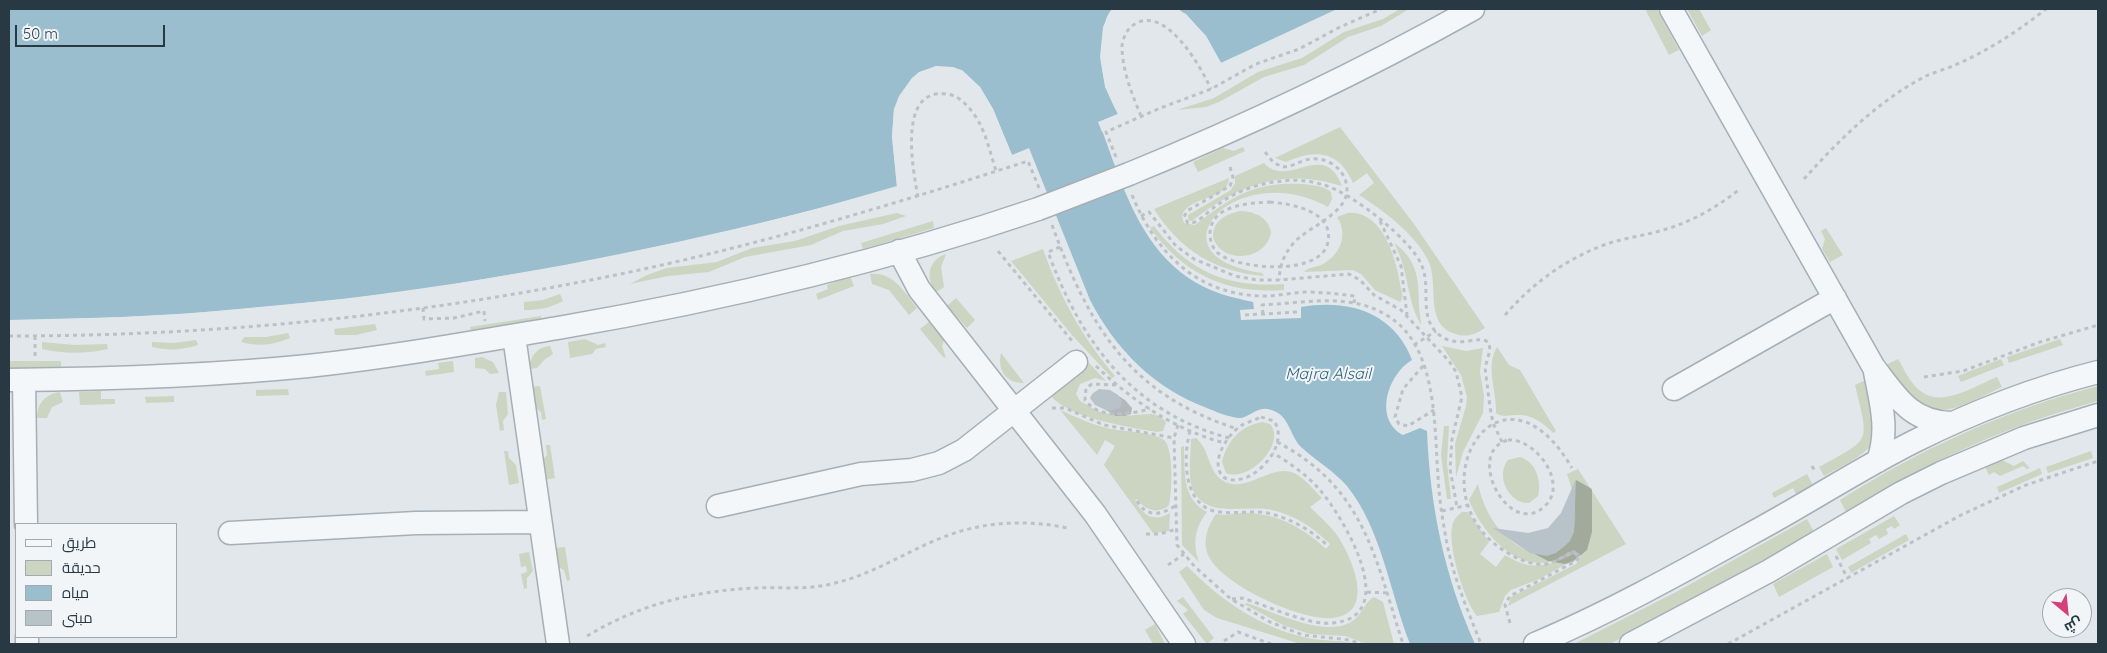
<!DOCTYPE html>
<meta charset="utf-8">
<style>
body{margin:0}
#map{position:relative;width:2107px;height:653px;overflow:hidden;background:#e1e7eb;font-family:Quicksand,Cairo,sans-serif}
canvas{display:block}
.frame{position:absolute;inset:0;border:10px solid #283944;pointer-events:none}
.legend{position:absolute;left:15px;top:523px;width:162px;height:115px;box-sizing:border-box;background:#f1f5f8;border:1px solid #a1aab0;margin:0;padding:6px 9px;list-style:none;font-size:15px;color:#283944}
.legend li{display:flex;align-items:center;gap:10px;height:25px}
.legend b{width:25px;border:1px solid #a1aab0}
.north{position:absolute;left:2042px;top:588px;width:50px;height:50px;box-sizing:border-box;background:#f1f5f8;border:1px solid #a1aab0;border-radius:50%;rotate:152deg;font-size:14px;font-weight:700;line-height:20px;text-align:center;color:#283944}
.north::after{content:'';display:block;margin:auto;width:18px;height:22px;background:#d6407a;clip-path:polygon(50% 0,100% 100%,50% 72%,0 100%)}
.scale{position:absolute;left:15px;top:25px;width:150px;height:22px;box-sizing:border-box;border:2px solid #283944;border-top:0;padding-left:6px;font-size:15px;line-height:18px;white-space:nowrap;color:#283944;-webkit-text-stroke:4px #f1f5f8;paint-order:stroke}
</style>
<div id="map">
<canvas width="2107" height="653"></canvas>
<div class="frame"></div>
<ul class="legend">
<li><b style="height:6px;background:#f4f7f9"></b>طريق</li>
<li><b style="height:14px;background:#cbd5c2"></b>حديقة</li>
<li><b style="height:14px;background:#9abecd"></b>مياه</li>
<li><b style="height:14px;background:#b8c2c9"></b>مبنى</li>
</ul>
<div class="north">ش</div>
<div class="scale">50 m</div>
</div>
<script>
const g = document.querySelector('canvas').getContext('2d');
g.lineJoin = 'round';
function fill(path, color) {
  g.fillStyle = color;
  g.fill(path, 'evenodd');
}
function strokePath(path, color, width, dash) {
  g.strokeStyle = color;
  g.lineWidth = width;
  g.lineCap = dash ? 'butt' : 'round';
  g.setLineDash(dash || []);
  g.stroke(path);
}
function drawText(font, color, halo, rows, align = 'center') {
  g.font = font + ' Quicksand,sans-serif';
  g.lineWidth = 4;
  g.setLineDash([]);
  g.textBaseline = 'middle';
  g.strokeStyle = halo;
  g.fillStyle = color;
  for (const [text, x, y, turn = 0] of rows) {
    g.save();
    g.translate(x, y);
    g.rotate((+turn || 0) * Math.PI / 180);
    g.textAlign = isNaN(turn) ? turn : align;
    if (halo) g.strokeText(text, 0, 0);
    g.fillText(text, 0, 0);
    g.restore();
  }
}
fill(new Path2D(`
 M1400,9H1409L1381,26L1348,37L1304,65L1264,77L1219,102L1206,107L1177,110L1214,98L1258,72L1302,58L1344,32L1383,19Z
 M1645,9H1657L1679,50L1669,55Z
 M1687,9H1699L1711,30L1702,36Z
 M1340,127L1414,224L1485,328C1476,334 1467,338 1456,334C1423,325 1440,284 1428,260C1414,233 1384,211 1359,195L1374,183L1367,173L1353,183C1339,150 1315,149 1286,162L1275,158Z
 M1243,147L1245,151L1198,172L1193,162L1223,148L1234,151Z
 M1264,163C1288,190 1324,138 1342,186C1282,168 1240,184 1192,221L1188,220V215L1231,190L1235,183V176Z
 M1229,178C1228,201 1188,195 1182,216L1184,223L1195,225C1230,198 1254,181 1301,184C1310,185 1323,185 1331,192L1332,199L1328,207C1235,156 1145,257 1262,273L1264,276C1215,272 1180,250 1154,209Z
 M1241,211C1255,212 1268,217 1271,232C1267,261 1221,265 1213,237C1213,221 1225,214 1241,211Z
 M897,213L906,216L883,224L843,231L811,245L745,257L709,272L668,276L630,284L647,275L667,268L717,262L752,248L795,241L839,226Z
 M1348,213C1382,210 1396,258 1400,284C1401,291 1405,297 1400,302L1375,290L1361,274L1353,270L1304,272C1307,268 1315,267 1321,265C1340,256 1349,235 1337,217Z
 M933,221L934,228L863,249L861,243Z
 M1154,226C1189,272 1227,288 1284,284V290C1226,294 1185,275 1150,228Z
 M1826,228L1843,255L1830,262L1822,249L1825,239L1821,231Z
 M1394,243C1417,259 1419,279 1419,306C1419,312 1421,319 1421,325C1406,299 1409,269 1394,243Z
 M1043,249C1060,297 1082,337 1115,376L1112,378L1072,335L1011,261Z
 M946,254L941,267L944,287L936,292C925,278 928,260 946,254Z
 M870,274C894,272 904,292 917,308L909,315L889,290L872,284Z
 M850,276L854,286L818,300L816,294L828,289L827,285Z
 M560,294L563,301C550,308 539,310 524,310V302L543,300Z
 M956,298L975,320L967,328L947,306Z
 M541,316L542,324L472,334L470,327Z
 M929,322L944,340L942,346L946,358L943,357L920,329Z
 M375,324L377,330L356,335H335L334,329Z
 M288,333L290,338C273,345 259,347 241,342L244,337H266Z
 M585,339L598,345L605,343L606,347L596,349L592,354L570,358L568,342Z
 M2060,339L2063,345L2009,363L2007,357Z
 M196,340L198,345C182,350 168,351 152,347V342L174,343Z
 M42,342L75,345L107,344L108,349C85,354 65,354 42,349Z
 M550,346L553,354L544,360L537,368L529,369C530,356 537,347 550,346Z
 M1442,346L1466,351L1483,348L1480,372L1484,396L1483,413L1463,452L1456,477L1455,444L1466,406L1467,397L1461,375Z
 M1497,347L1509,365L1520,370L1556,431L1553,433C1543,422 1531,414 1516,415C1508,415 1503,418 1496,413C1497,391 1485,367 1497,347Z
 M1001,353L1024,383C1006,383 997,370 1001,353Z
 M482,357L493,362L499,373L490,374L485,369L475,368V358Z
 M1898,359C1904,369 1909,381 1918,389C1940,410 1974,386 1997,377L2002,387C1977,398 1940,423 1914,403C1905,397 1893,375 1886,365Z
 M2001,359L2004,365L1961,382L1958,376Z
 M9,361H61V369H9Z
 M453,361L454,372L426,376L425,371L439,369L438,363Z
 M1089,363L1106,381L1095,378L1080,384L1076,394L1080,401L1100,412L1121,416L1151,414L1160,416L1166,422L1163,431L1157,432C1128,427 1067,418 1049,394Z
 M1866,380C1884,445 1882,445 1824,476L1819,467C1872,438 1869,444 1855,385Z
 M540,386L546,419L542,420L541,412L533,406L530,387Z
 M2098,386V401C2008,425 1925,463 1846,512L1840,500C1921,449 2005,410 2098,386Z
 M288,389L289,395L256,396V390Z
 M101,391V399H115V404L80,405L79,392Z
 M60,392L63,402L52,407L47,418H37C37,403 46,394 60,392Z
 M499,392H506L508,414L503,421L504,430L500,431L496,405Z
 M174,396V402L146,403L145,397Z
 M1060,410C1074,416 1088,423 1103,427C1119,432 1152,431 1164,440C1174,449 1172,492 1169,505C1159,515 1144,510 1137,499L1135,500C1142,515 1154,523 1170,513L1169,531L1153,533L1104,465L1115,446L1105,440L1097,455Z
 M1262,422L1270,424C1287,444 1248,483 1226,473L1222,462C1227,441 1240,426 1262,422Z
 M1444,426H1449L1447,463L1451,499H1447L1441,455Z
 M1196,438C1210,450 1208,471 1222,480C1246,496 1272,461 1296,474C1306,480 1314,490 1322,498L1310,507C1320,517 1332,527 1339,538C1353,561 1376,614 1332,618C1301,621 1223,585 1209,557C1202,542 1207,527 1216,514C1226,516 1236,513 1247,513C1278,514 1304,528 1326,549L1330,544C1314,528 1295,515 1272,510C1247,504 1209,519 1194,492C1187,478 1191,455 1191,439Z
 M546,445H550L555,478L544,480L542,461L547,455Z
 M1184,446C1185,471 1181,498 1207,512C1195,527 1192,543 1199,562L1182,545L1181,447Z
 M504,451H508L509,458L516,465L519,483L509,485Z
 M2091,451L2093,458L2048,473L2046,467Z
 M1520,457C1536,462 1542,481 1538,496L1529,503C1509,504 1495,476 1508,460Z
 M2002,460L2014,466L2023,461L2030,468L2027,469L2023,466L2000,476L1994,472L1989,475L1985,467Z
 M2040,468L2042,474L1999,493L1997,487Z
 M1578,469L1626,544L1508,606L1511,597L1576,564L1581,555L1574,550C1565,553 1558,560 1549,562C1513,570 1480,529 1469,500L1478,484C1497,574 1606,584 1567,474Z
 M1807,474L1813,485L1796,494L1793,488L1774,498L1772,493Z
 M1462,512H1468L1489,542L1480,554L1496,567L1505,555C1532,572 1548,566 1574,554L1577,558L1539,579L1511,590L1505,596L1499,612L1477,616C1464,601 1448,547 1452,527C1453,520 1457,516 1462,512Z
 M1894,516L1900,525L1894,529L1892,526L1886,529L1888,534L1879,539L1876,535L1869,539L1871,543L1842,560L1836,549Z
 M1807,519L1815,534L1610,644H1574L1678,591Z
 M1906,534L1909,540L1851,573L1848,567Z
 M565,547L570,580L567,581L564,570L558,567L556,548Z
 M529,552L533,571L527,578V588L524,589L521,574L527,572L526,566L521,567L519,554Z
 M1827,554L1833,567L1779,597L1773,584Z
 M1187,566C1219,599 1258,626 1303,637C1321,642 1339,639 1356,644H1301L1217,618L1204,610L1179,572Z
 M1183,597L1214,638L1207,644L1183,614L1188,610L1177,601Z
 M1374,597L1383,602L1394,644H1367L1345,636L1310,634L1283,625L1244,604L1247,603C1274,612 1325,638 1351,622C1362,616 1364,602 1374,597Z
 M1155,624L1165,644H1153L1145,630Z`), '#cbd5c2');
fill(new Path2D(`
 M9,9H1112C1105,17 1105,24 1103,34C1099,66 1103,86 1118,114L1099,122C1124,189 1143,264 1216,292C1228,297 1241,299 1253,302L1254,309L1240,310L1241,320L1301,318V307C1348,299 1394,312 1412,360C1388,374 1373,419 1403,435L1420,428L1427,431C1430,506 1444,575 1475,644H1410C1390,593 1382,530 1347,486C1333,470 1316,461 1301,447C1291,437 1290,421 1278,413C1258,401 1252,418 1239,418C1229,417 1216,412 1207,408C1154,388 1116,350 1090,300L1029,148L1012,155L993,109L980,87L962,70L936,66L912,78L894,109L892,137L897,187C608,268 310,318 9,320Z
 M1179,9H1337L1221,63L1206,36Z`), '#9abecd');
fill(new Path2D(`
 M1112,9H1115L1105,28L1103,57L1108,86L1120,114L1102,123L1104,131L1102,132L1098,122L1118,114L1105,87L1100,57L1103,27Z
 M1176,9L1186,14L1206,36L1221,63L1340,9L1306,27L1221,65L1204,38Z
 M936,66L953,67L961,70L980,87L993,109L1012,155L1009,156L990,110L978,88L960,72L953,69H936L921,74L914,79L901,97L896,110L894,136L899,188L818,211L740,231L583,265L424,291L345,301L185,316L127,320L9,322V320L127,317L184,314L345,299L424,289L582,263L739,229L817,209L897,186L892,136L894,109L899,96L912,78L919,72Z`), '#e1e7eb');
fill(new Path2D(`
 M1114,393L1125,400L1132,408L1131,414L1125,416H1116L1104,409Z
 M1576,480L1592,489V532L1587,550L1573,562L1565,564L1548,561L1531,552L1529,534L1548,529L1562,514Z`), '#0003');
fill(new Path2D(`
 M1099,389L1110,390L1118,395L1122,401L1120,408L1108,411L1095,405L1090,398L1092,394Z
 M1576,479L1574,532L1570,541L1556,553L1547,556L1530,553L1493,528L1528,533L1548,528L1561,513Z`), '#b8c2c9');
const minor = new Path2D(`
 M1671,9L1873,366C1896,396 1910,422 1951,423
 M1129,174C1247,126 1362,71 1473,9
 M899,251L919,289L1095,514L1184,644
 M514,336L558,644
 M1875,372C1881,403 1889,430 1878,461
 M9,380C109,379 209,376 308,366C392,357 475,342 558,328C721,300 882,262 1038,209
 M24,380L26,524
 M1674,389L1835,298
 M718,506L861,474L912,470L939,463L964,450L1076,362
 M230,533L416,523L540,522
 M27,637V644
 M1535,644C1613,611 1689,568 1763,527C1814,499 1863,467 1915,441C1973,412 2035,388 2098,372
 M1631,644L1769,571L1901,493L1941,473L2024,438L2098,415`);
strokePath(minor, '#a6afb6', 25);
strokePath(new Path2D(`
 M1141,116C1132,94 1122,70 1122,46C1123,38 1127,28 1135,24C1166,5 1201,67 1211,89
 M1265,152L1273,162L1282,167C1295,167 1304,157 1318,159C1328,160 1338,166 1343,175C1362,211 1308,224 1292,245C1283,256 1280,266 1279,280
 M1116,157L1106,132L1158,109L1211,89L1256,64L1299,49L1340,27L1381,9
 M1230,167L1233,177L1230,186L1187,211L1184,217L1188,223C1197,225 1208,211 1216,206C1235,191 1259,183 1283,181C1297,179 1311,181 1324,185C1352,193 1412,240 1422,266C1431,287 1419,314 1436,332C1456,352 1479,333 1489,343L1490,350L1485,368L1490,407L1493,423L1502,442
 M1804,179C1839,140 1879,100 1926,76C1935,72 1946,69 1955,65C1988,51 2018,31 2046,9
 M1132,195C1156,253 1197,295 1263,296C1277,296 1291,293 1305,292C1322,292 1338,294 1355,296L1354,303
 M918,197C913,170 897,88 946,94C961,95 973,111 980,124C987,138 991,155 996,171
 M1270,202C1292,204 1334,211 1328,242C1322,276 1241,270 1219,254C1213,249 1210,242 1210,234C1210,205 1249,203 1270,202Z
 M1141,216L1149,212L1176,246L1194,259L1235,276L1257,280H1279L1349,274L1360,280L1374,295L1401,310L1449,361L1456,372L1462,397L1452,439L1450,469L1457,507
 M1380,221L1401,266L1407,315
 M1052,225C1089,326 1129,395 1238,429
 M1060,247L1048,252C1081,342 1132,412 1229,438
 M998,251L1073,342
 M423,308L424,319L454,318L484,311L485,321
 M1263,314L1262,305C1305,303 1350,292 1388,316C1438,347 1434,426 1438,476C1439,499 1443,522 1447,544C1454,579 1468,611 1481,644
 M1245,315L1299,312
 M1505,315C1532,284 1564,260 1604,245C1623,238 1643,236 1663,230C1692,222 1717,207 1740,189
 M9,336C228,336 448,313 662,265C786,237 907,200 1028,161L1039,188
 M35,336V358
 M1414,345L1436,331
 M1096,366C1132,401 1177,431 1225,443
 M1423,366L1403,389L1395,417L1399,424L1408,426L1434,410
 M1924,377L1963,371L2040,342L2098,325
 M1116,385L1092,384L1086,388L1085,400C1100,420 1129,414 1150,409
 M1052,408H1065L1104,425L1174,438
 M1261,417L1274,421C1292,446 1249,492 1223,477C1209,461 1228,434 1242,425C1248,422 1255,420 1261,417Z
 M1178,425L1174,438L1177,545L1195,567L1231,599L1270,622L1303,635L1350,640L1361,644
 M1190,431C1183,456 1183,503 1214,511C1231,515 1249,510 1267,513C1290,518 1309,529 1327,545
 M1508,440C1535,438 1568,482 1546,505C1510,542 1463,452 1508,440Z
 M1277,442C1365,488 1375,558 1403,644
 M1812,466L1816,473
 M1137,501C1147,518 1161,515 1175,506
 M1442,511L1468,505
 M1146,534H1160L1177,529
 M1836,556L1848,579
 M1168,565L1184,554
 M1367,592L1387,593
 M1232,599L1242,598C1266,605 1309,626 1333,623C1403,616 1343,517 1320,490C1307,475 1290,463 1273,453
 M1510,623L1505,605L1510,596L1576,561L1579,557L1574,552C1564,555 1557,562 1546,564C1530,566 1513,557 1500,548C1414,487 1500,345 1572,468
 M587,636C640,604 694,591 755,588C780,587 806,590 831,584C876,574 907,550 949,535C987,521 1029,520 1068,528
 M1224,641L1238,632L1271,644
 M1728,644L1961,515L2026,485L2098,461`), '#bbc2c6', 3, [4, 4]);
strokePath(minor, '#f4f7f9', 22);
const minorBridge = new Path2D(`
 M1038,209L1129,174`);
strokePath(minorBridge, '#a6afb6', 25, []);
strokePath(minorBridge, '#f4f7f9', 22);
drawText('italic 16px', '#30627a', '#f1f5f8', [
 ["Majra Alsail",1328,374]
]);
</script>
